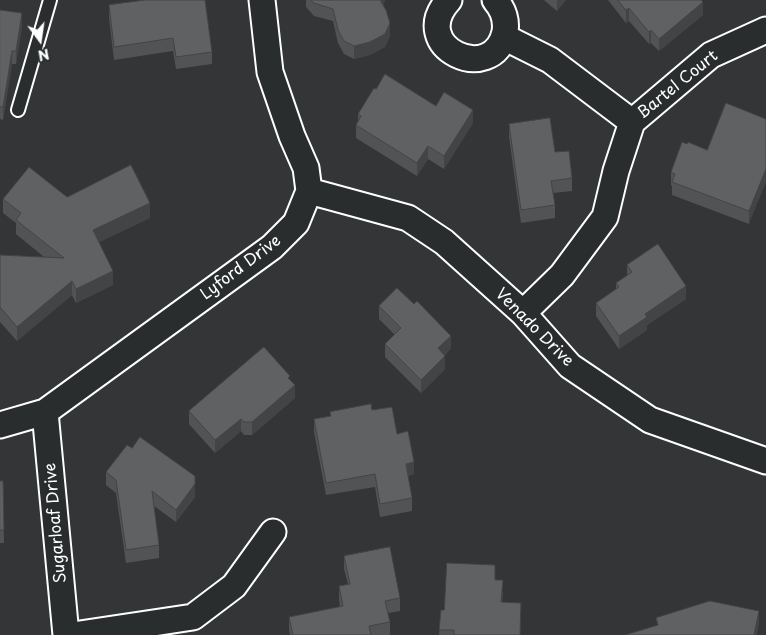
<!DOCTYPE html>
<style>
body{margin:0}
#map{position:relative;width:766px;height:635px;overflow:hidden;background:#333536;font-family:"Playpen Sans",sans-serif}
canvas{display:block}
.north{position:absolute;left:15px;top:15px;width:50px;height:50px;-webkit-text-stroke:4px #2a2d2e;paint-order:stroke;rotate:166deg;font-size:14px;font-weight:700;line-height:20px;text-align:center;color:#fff}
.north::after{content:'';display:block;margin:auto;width:18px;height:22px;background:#fff;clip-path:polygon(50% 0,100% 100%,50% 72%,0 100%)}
</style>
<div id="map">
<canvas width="766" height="635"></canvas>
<div class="north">N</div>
</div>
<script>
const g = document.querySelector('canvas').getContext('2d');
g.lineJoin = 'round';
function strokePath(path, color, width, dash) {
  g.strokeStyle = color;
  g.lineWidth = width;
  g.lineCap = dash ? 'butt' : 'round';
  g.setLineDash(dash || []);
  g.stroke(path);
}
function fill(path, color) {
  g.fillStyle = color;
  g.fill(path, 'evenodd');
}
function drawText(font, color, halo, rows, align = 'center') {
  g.font = font + ' "Playpen Sans",sans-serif';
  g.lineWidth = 4;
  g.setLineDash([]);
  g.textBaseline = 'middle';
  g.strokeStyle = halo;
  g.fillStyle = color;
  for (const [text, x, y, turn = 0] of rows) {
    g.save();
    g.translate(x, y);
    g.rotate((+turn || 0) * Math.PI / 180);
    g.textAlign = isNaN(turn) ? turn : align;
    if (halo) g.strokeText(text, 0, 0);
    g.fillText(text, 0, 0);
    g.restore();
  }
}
const service = new Path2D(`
 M18,110L50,0`);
const minor = new Path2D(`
 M449,0C406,47 493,87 505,32C507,19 503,9 495,0
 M504,37L550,60L632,122
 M309,191L408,218L444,242L523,313L570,366L650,420L766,461
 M523,313L562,275L605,217L616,171L632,122L711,55L766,30
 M45,412L66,635
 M0,425L45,412L272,247L296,223L309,191L306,168L292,136L270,72L262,0
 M73,635L193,617L234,586L273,532`);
strokePath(service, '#fff', 16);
strokePath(minor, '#fff', 29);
strokePath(service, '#2a2d2e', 12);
strokePath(minor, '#2a2d2e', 25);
fill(new Path2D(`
 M306,0H385L383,6L390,36L385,47L370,55L354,59L344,54L338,43L333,21L314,16L306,7Z
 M544,0H566L557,11Z
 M608,0H701L703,15L659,51L651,43L649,44L629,21L626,23Z
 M109,5L212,52V64L176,69L173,51L114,60L109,18Z
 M0,10L22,26L16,64H12L3,120L0,119Z
 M436,106L473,123L444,169L428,159L417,176L356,138V125L358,122V114Z
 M766,119L749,224L672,195V186L671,185V172L707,150Z
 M509,124L555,152L572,178V191L553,193L555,205V218L521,223L509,137Z
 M67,197L150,218L99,242L113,285L76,303L72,295L17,341L0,322V255L44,257L16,234V223L3,213V199Z
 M627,265L686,299L647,325V330L619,349L596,316V303L616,289V283L627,276Z
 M379,306L451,348L445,355V369L421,393L385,357V344L395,335L379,319Z
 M290,379L295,398L252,435H244L241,431L215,453L189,424V411Z
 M372,410L397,434L414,474L408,476L412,498V511L380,517L375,487L326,495L314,432V419L330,416V412Z
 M106,472L195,497L176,522L154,506L159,545V558L126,563L116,493L106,485Z
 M0,481H3L4,543H0Z
 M344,556L400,598V611L388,613L390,622V635H290L289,629V617L340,607L339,599V586L348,584L344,569Z
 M495,580L503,593L502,602L521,616L520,635H439L441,610H444Z`), '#525354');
fill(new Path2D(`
 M381,0H385L381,15Z
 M557,0H566L557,11Z
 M703,2V15L659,51V39Z
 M629,8V21L626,23V10Z
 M22,13V26L16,64V51Z
 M390,23V36L385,47L370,55L354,59V46Z
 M651,30V43L649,44V32Z
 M12,51V64L3,120V107Z
 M473,110V123L444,169V156Z
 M428,146V159L417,176V163Z
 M766,169V182L749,224V211Z
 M150,203V218L93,245V230Z
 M113,271V285L76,303V289Z
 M72,281V295L17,341V327Z
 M686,286V299L647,325V330L619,349V336L645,314Z
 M451,336V348L438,361V348Z
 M445,356V369L421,393V380Z
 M295,385V398L252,435V422Z
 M241,419V431L215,453V440Z
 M414,462V474L406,476V464Z
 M195,484V497L176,522V510Z
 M759,611V624L757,635H754Z`), '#424445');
const building = new Path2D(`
 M145,0H205L212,52L176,57L173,38L114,47L109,5Z
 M311,0H381V2L386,10L390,23L385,34L370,42L354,46L344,41L338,30L333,9L314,3Z
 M618,0H701L703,2L659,39L651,30L649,32L629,8L626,10Z
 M0,10L22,13L16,51H12L3,107H0Z
 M385,74L436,106L444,92L473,110L444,156L428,146L417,163L356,125L361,116L358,114L374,88L376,89Z
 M726,103L766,119V169L749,211L672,182L675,174L671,172L682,142L687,144L688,142L707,150Z
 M550,118L555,152L569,151L572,178L551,181L555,205L521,210L509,124Z
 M131,165L150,203L93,230L113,271L76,289L72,281L17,327L0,307V255L64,258L16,220L21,213L3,199L29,167L67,197Z
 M658,244L686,286L645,314L647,317L619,336L596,303L619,287L616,283L632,272L627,265Z
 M397,288L414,304L417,301L451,336L438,348L445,356L421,380L385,344L401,328L379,306Z
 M264,347L290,376L288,378L295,385L252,422H244L241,419L215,440L189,411Z
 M371,404L372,410L392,407L397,434L408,431L414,462L406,464L412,498L380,504L375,474L326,483L314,419L331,416L330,412Z
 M140,437L195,476V484L176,510L152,491L159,545L126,550L116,480L106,472L127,445L132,448Z
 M0,481H3L4,530H0Z
 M390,547L400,598L385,601L390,622L369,626L371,635H293L289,617L343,606L339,586L350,584L344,556Z
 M447,563L495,565V580H503L501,602L521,603L520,635H454V630H439L441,610H444Z
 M710,601L759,611L754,635H625L658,625L656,618Z`);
fill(building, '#5f6162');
strokePath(building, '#424445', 1);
drawText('16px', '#fff', '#2a2d2e', [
 ["Bartel Court",678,85,-39],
 ["Lyford Drive",241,268,-37],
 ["Venado Drive",534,328,45],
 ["Sugarloaf Drive",56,523,-95]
]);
</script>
